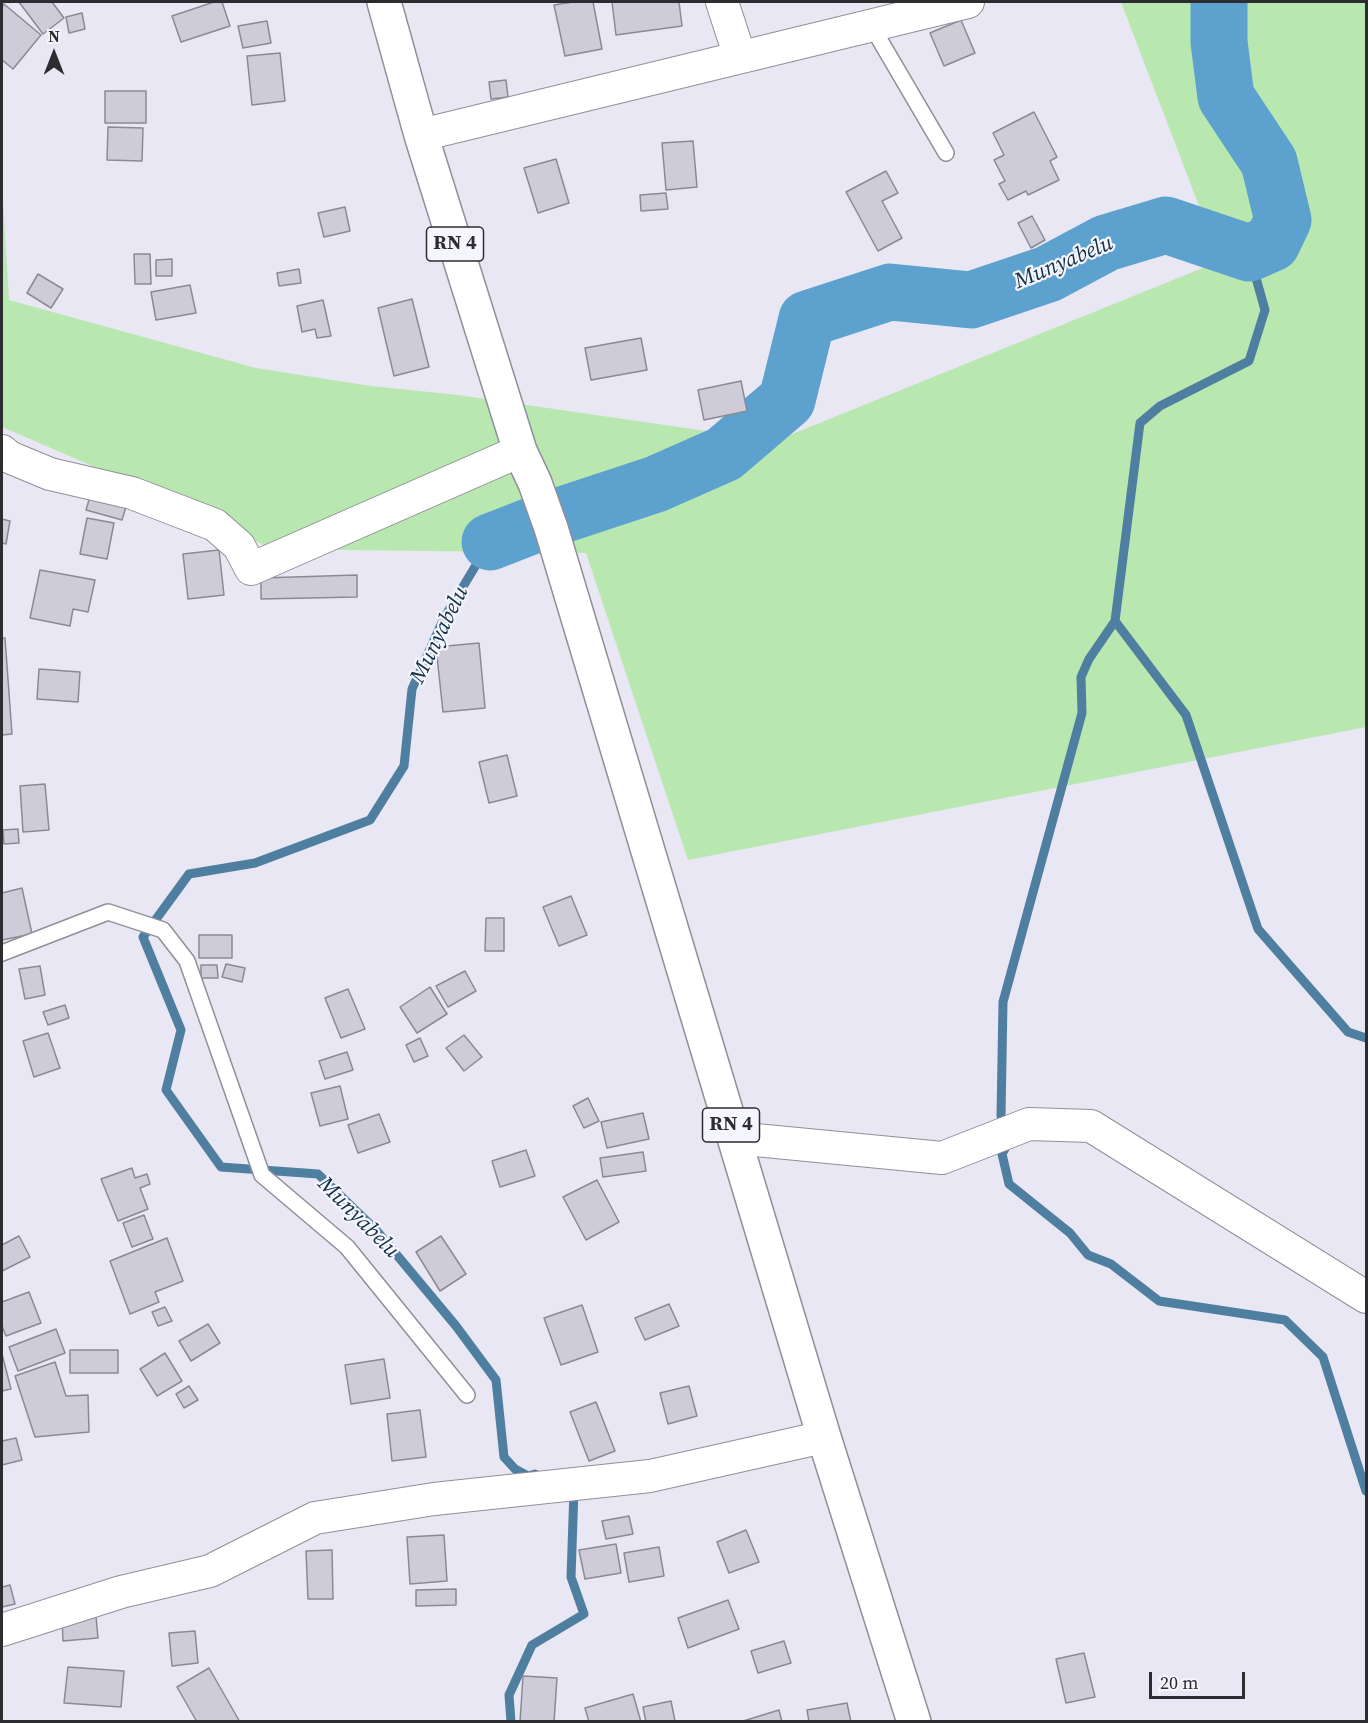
<!DOCTYPE html>
<style>
body{margin:0}
#map{position:relative;width:1368px;height:1723px;overflow:hidden;background:#e8e7f3;font-family:"Source Serif 4",serif}
canvas{display:block}
.frame{position:absolute;inset:0;border:3px solid #2d2d31;pointer-events:none}
.north{position:absolute;left:24px;top:24px;width:60px;height:60px;-webkit-text-stroke:4px #f5f5fe;paint-order:stroke;rotate:0deg;font-size:16px;font-weight:700;line-height:24px;text-align:center;color:#2d2d31}
.north::after{content:'';display:block;margin:auto;width:21px;height:27px;background:#2d2d31;clip-path:polygon(50% 0,100% 100%,50% 72%,0 100%)}
.scale{position:absolute;left:1149px;top:1672px;width:96px;height:27px;box-sizing:border-box;border:3px solid #2d2d31;border-top:0;padding-left:8px;font-size:18px;line-height:21px;white-space:nowrap;color:#2d2d31;-webkit-text-stroke:4px #f5f5fe;paint-order:stroke}
</style>
<div id="map">
<canvas width="1368" height="1723"></canvas>
<div class="frame"></div>
<div class="north">N</div>
<div class="scale">20 m</div>
</div>
<script>
const g = document.querySelector('canvas').getContext('2d');
g.lineJoin = 'round';
function fill(path, color) {
  g.fillStyle = color;
  g.fill(path, 'evenodd');
}
function strokePath(path, color, width, dash) {
  g.strokeStyle = color;
  g.lineWidth = width;
  g.lineCap = dash ? 'butt' : 'round';
  g.setLineDash(dash || []);
  g.stroke(path);
}
function drawText(font, color, halo, rows, align = 'center') {
  g.font = font + ' "Source Serif 4",serif';
  g.lineWidth = 4.5;
  g.setLineDash([]);
  g.textBaseline = 'middle';
  g.strokeStyle = halo;
  g.fillStyle = color;
  for (const [text, x, y, turn = 0] of rows) {
    g.save();
    g.translate(x, y);
    g.rotate((+turn || 0) * Math.PI / 180);
    g.textAlign = isNaN(turn) ? turn : align;
    if (halo) g.strokeText(text, 0, 0);
    g.fillText(text, 0, 0);
    g.restore();
  }
}
fill(new Path2D(`
 M1121,2H1366V727L688,860L586,553L272,549L169,499L2,427V184L9,300L256,368L371,386L458,395L775,441L1220,261Z`), '#b9e7b0');
strokePath(new Path2D(`
 M490,542L444,618L412,689L404,766L370,820L255,863L189,874L143,937L181,1030L166,1090L221,1167L318,1174L376,1230L456,1326L496,1380L504,1457L515,1469L528,1476L535,1474
 M1115,621L1186,715L1258,929L1348,1032L1366,1038
 M1001,1116L1003,1002L1082,713L1081,677L1089,659L1115,621L1140,423L1160,406L1249,361L1265,310L1249,253
 M1009,1141L1002,1154L1009,1184L1070,1233L1088,1255L1111,1264L1159,1301L1285,1320L1323,1357L1366,1491
 M511,1722L509,1695L532,1645L584,1614L571,1577L574,1490L573,1488`), '#4f7fa0', 9);
strokePath(new Path2D(`
 M490,542L544,521L656,484L724,454L787,400L807,319L890,292L971,300L1048,274L1106,243L1166,225L1249,253L1272,243L1283,220L1269,162L1226,97L1219,42V2`), '#5da2cf', 57);
const building = new Path2D(`
 M19,2H52L64,18L43,34Z
 M214,2H222L230,26L181,42L172,16Z
 M573,2H593L602,49L565,56L554,5Z
 M612,2H679L682,26L616,35Z
 M4,4L41,35L13,69L2,60V7Z
 M82,13L85,29L69,33L66,17Z
 M961,20L975,53L944,66L930,33Z
 M267,21L271,43L243,48L238,26Z
 M280,53L285,101L252,105L247,56Z
 M506,80L508,97L491,99L489,82Z
 M105,91H146V123H105Z
 M1034,112L1057,157L1050,161L1059,180L1028,195L1026,191L1008,200L999,184L1005,181L994,160L1004,155L993,133Z
 M108,127L143,128L142,161L107,160Z
 M693,141L697,187L666,190L662,143Z
 M556,159L569,203L538,213L524,168Z
 M886,171L898,193L882,201L902,238L878,251L846,192Z
 M666,193L668,209L641,211L640,195Z
 M345,207L350,231L324,237L318,213Z
 M1032,216L1045,240L1031,248L1018,223Z
 M134,254H150L151,284H135Z
 M172,259V276H156V260Z
 M299,269L301,283L279,286L277,273Z
 M38,274L63,289L51,308L27,293Z
 M190,285L196,313L156,320L151,292Z
 M412,299L429,367L394,376L378,308Z
 M323,300L331,336L317,338L315,329L302,332L297,306Z
 M641,338L647,370L591,380L585,348Z
 M741,381L747,411L704,420L698,390Z
 M92,490L128,500L122,520L86,510Z
 M87,518L114,523L107,559L80,554Z
 M2,519L10,521L6,544L2,543Z
 M219,550L224,595L188,599L183,554Z
 M40,570L95,580L88,612L73,609L70,626L30,618Z
 M357,575V597L261,599V578Z
 M2,638H5L12,734L2,735Z
 M479,643L485,708L443,712L436,647Z
 M39,669L80,672L78,702L37,699Z
 M507,755L517,796L489,803L479,762Z
 M45,784L49,830L23,832L20,786Z
 M18,829L19,843L4,844L3,830Z
 M22,888L32,934L2,940V893Z
 M571,896L587,935L559,946L543,907Z
 M486,918H504V951H485Z
 M199,935H232V958H199Z
 M226,964L245,968L242,982L222,977Z
 M201,965H217L218,978H201Z
 M40,966L45,995L25,999L19,969Z
 M465,971L476,991L448,1007L436,986Z
 M430,987L447,1014L417,1033L400,1007Z
 M348,989L365,1029L341,1038L325,998Z
 M65,1005L69,1018L48,1025L43,1012Z
 M48,1033L60,1068L34,1077L23,1041Z
 M464,1035L482,1057L464,1071L446,1048Z
 M420,1038L428,1056L414,1062L406,1045Z
 M347,1052L353,1070L325,1079L319,1061Z
 M340,1086L348,1119L320,1126L311,1093Z
 M588,1098L599,1121L584,1128L573,1106Z
 M643,1113L649,1139L607,1148L601,1122Z
 M379,1114L390,1142L358,1153L348,1125Z
 M526,1150L535,1176L500,1187L492,1161Z
 M643,1152L646,1171L603,1177L600,1158Z
 M132,1168L135,1178L147,1174L150,1184L140,1188L148,1209L118,1221L101,1179Z
 M597,1180L619,1222L586,1240L563,1197Z
 M144,1215L153,1239L132,1247L123,1223Z
 M19,1236L30,1257L2,1271V1245Z
 M441,1236L466,1274L440,1291L416,1252Z
 M167,1238L183,1281L155,1292L159,1302L130,1314L110,1261Z
 M29,1292L41,1323L6,1336L2,1326V1302Z
 M669,1304L679,1326L645,1340L635,1318Z
 M582,1305L598,1352L561,1365L544,1318Z
 M165,1307L172,1321L158,1326L152,1312Z
 M208,1324L220,1343L191,1361L179,1341Z
 M56,1329L65,1353L18,1371L9,1347Z
 M70,1350H118V1373H70Z
 M165,1353L182,1381L157,1396L140,1369Z
 M2,1354L11,1389L2,1391Z
 M384,1359L390,1398L351,1404L345,1365Z
 M55,1362L66,1396L88,1395L89,1432L35,1437L15,1376Z
 M189,1386L198,1400L184,1408L176,1394Z
 M689,1386L697,1416L668,1424L660,1393Z
 M596,1402L615,1451L589,1461L570,1412Z
 M420,1410L426,1457L392,1461L387,1414Z
 M16,1438L22,1460L2,1465V1441Z
 M629,1516L633,1534L606,1539L602,1521Z
 M746,1530L759,1562L729,1573L717,1542Z
 M444,1535L447,1581L410,1584L407,1537Z
 M616,1544L621,1573L585,1579L579,1550Z
 M659,1547L664,1576L629,1582L624,1553Z
 M332,1550L333,1599H308L306,1551Z
 M10,1585L15,1604L2,1607V1587Z
 M456,1589V1605L416,1606V1590Z
 M728,1600L739,1629L688,1648L678,1618Z
 M96,1616L98,1638L63,1641L62,1619Z
 M195,1631L198,1663L172,1666L169,1633Z
 M784,1641L791,1663L758,1673L751,1651Z
 M1084,1653L1095,1697L1066,1703L1056,1659Z
 M68,1667L124,1671L121,1707L64,1703Z
 M209,1668L240,1722H197L177,1687Z
 M523,1676L557,1678L554,1722H520Z
 M633,1694L641,1722H589L585,1708Z
 M671,1701L675,1721L646,1722L643,1707Z
 M847,1703L851,1722H809L807,1710Z
 M779,1710L782,1722H740Z`);
fill(building, '#cdccd8');
strokePath(building, '#8b8a94', 1.5);
const lane = new Path2D(`
 M871,25L946,153
 M2,953L108,912L163,930L187,961L262,1175L347,1247L467,1395`);
const street = new Path2D(`
 M722,2L740,57
 M421,135L968,2
 M2,451L9,457L50,474L132,493L215,525L239,546L251,569L520,451
 M735,1138L942,1158L1029,1124L1091,1126L1366,1297
 M2,1630L121,1592L210,1571L315,1518L434,1499L650,1476L824,1437`);
const highway = new Path2D(`
 M384,2L421,135L520,451L535,483L551,528L824,1437L914,1722`);
strokePath(lane, '#908f99', 18);
strokePath(street, '#908f99', 34);
strokePath(highway, '#908f99', 36);
strokePath(lane, '#fff', 15);
strokePath(street, '#fff', 32);
strokePath(highway, '#fff', 33);
for (const [x, y, w] of [
 [455,244,57],
 [731,1125,57]
]) {
  const box = new Path2D();
  box.roundRect(x - w / 2, y - 17, w, 34, 4.5);
  g.fillStyle = '#f5f5fe';
  g.fill(box);
  strokePath(box, '#2d2d31', 1.5);
}
drawText('bold 20px', '#2d2d31', null, [
 ["RN 4",455,244],
 ["RN 4",731,1125]
]);
drawText('italic 22px', '#113044', '#f5f5fe', [
 ["Munyabelu",1064,263,-23],
 ["Munyabelu",440,635,-64],
 ["Munyabelu",358,1218,45]
]);
</script>
